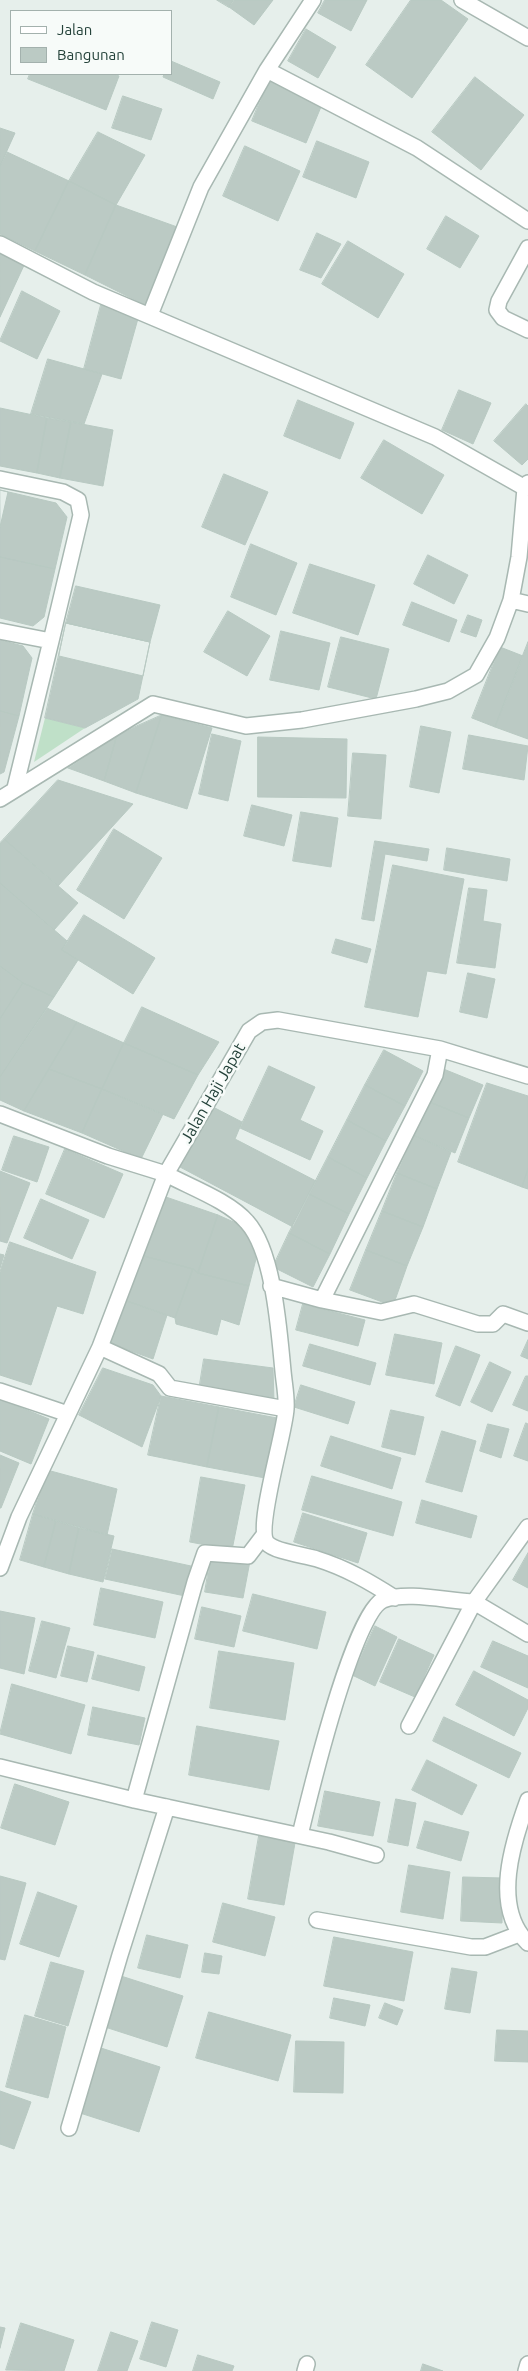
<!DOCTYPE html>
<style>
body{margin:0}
#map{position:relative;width:528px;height:2371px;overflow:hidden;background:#e6efeb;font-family:Ubuntu,sans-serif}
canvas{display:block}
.legend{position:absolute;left:10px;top:10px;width:162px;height:65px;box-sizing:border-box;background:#f7fbf9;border:1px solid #a3b1ad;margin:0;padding:6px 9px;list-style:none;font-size:15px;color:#24423a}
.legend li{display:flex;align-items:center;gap:10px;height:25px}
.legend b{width:25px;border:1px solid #a3b1ad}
</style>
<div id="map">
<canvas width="528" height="2371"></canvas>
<ul class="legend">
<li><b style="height:6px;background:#fff"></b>Jalan</li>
<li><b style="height:14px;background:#bbcac4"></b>Bangunan</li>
</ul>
</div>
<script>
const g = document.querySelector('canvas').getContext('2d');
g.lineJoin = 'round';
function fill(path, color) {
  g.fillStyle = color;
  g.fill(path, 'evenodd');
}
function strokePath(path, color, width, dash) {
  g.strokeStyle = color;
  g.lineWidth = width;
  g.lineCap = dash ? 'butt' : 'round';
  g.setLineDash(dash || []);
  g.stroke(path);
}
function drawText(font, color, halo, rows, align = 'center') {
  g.font = font + ' Ubuntu,sans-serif';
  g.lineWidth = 5;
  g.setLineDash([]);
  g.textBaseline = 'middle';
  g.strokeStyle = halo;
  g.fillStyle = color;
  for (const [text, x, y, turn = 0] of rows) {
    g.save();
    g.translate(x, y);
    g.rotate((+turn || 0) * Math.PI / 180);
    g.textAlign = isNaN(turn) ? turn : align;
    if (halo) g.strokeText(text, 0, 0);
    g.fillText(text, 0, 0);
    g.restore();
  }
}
fill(new Path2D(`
 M45,718L85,728L34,762Z`), '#bfe0c8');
const building = new Path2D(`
 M217,0H233L229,7Z
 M234,0H273L254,25L229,7Z
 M325,0H367L351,31L318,13Z
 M411,0H441L468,19L412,98L366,65Z
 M306,29L336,47L318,78L288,61Z
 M171,61L220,82L213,99L163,77L164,74H171Z
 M30,74H114L119,76L106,110L28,79Z
 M475,77L524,115L481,170L432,132Z
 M269,79L323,102L306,143L252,121Z
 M123,96L162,109L151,140L112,128Z
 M0,128L15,133L0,166Z
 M98,132L145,155L116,205L69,181Z
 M317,141L369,162L356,198L303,177Z
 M245,146L300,171L278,221L223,196Z
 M7,152L69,181L35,251L0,234V166Z
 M69,181L116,205L85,275L35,251Z
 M116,205L180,228L147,306L85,275Z
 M446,216L479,236L460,268L427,249Z
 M317,233L341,244L321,278L300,270Z
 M348,241L404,274L378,318L322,284Z
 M0,249L26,261L0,317Z
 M22,291L60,311L37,359L0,341Z
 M101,305L139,315L121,379L84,369Z
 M48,359L102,374L84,424L31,414Z
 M459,390L491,403L473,444L442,430Z
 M298,400L354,423L340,459L284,436Z
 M526,404L528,406V459L522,465L494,441Z
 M0,408L47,418L37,473L0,466Z
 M47,418L71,422L60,478L37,473Z
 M71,422L113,430L103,486L60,478Z
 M384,440L444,475L422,514L361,478Z
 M224,474L268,492L245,545L202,527Z
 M0,490L56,503L67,517L55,569L0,557Z
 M0,490L8,492L0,527Z
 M251,544L297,563L276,615L231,597Z
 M428,555L468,575L454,604L414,584Z
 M0,557L55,569L44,617L33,626L0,618Z
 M310,564L375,585L358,635L293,613Z
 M76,586L160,605L150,642L66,623Z
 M412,602L457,620L449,642L403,625Z
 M228,611L270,636L247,676L204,652Z
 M468,615L482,620L476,637L461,632Z
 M66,623L150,642L138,699L85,728L45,718Z
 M66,623L150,642L143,676L59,656Z
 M281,631L330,643L319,690L270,680Z
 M341,637L389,649L376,699L328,687Z
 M0,640L23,646L32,658L19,716L0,711Z
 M528,642V739L495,727Z
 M500,647L523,656L495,727L472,718Z
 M0,711L19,716L4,772L0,774Z
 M162,715L136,793L104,781L117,735Z
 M162,715L212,728L187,809L136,793Z
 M421,726L451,732L439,793L410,787Z
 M212,734L241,741L228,801L199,794Z
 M117,735L104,781L68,768Z
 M469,735L528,746L524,780L463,769Z
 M258,737L347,739L346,798L258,797Z
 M353,753L386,755L381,819L348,816Z
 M58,780L133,804L58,886L4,839Z
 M252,805L292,815L284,846L244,836Z
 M301,812L338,818L331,867L293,861Z
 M114,829L162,858L124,919L77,890Z
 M4,839L78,903L54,930L0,883V843Z
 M375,841L429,849L427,861L385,854L374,921L362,919Z
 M447,848L510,859L507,881L444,870Z
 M393,865L464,879L446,974L427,971L418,1017L365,1007Z
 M0,883L67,941L62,950L78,960L54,997L23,983L0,966Z
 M469,888L487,890L483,921L501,924L495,968L457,963Z
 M84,915L155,958L133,994L62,950Z
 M336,939L371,949L367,963L332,953Z
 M0,966L23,983L0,1019Z
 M468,973L495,979L487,1018L460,1012Z
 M23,983L54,997L0,1077V1019Z
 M142,1007L219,1042L198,1075L124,1043Z
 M47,1008L77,1022L24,1111L0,1100V1077Z
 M77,1022L124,1043L102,1089L49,1069Z
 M124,1043L198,1075L174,1119L102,1089Z
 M384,1050L423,1071L405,1106L365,1085Z
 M269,1066L315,1087L300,1120L323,1131L310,1160L240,1128Z
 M441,1068L483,1085L469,1118L427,1101Z
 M49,1069L102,1089L82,1133L24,1111Z
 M487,1083L528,1096V1169L522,1187L458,1162Z
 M365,1085L405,1106L386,1141L347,1120Z
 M102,1089L163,1114L141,1159L82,1133Z
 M427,1101L469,1118L455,1153L413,1135Z
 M211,1106L242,1122L235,1139L316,1181L293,1227L180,1167Z
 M347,1120L386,1141L367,1178L328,1157Z
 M413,1135L451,1152L437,1189L397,1173Z
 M14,1136L49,1147L37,1182L2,1170Z
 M65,1149L123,1174L104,1218L46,1194Z
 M328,1157L367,1178L349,1214L309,1194Z
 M528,1169V1189L522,1187Z
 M0,1171L30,1183L7,1243L0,1241Z
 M397,1173L437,1189L423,1227L382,1211Z
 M309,1194L349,1214L330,1254L289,1233Z
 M163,1196L218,1215L198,1273L193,1269L140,1255Z
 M41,1199L89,1220L72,1259L24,1238Z
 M382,1211L423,1227L407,1266L366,1250Z
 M218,1215L247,1228L256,1259L249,1286L198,1273Z
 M289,1233L330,1254L313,1287L273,1267Z
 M10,1242L96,1272L83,1314L57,1306L31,1385L0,1375V1272Z
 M366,1250L407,1266L393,1306L350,1290Z
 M0,1254L4,1255L0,1268Z
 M140,1255L193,1269L175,1318L124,1300Z
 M193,1269L198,1273L249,1286L239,1325L221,1319L217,1335L176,1324L175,1318Z
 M124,1300L167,1315L153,1359L109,1343Z
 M303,1304L365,1320L358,1346L296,1330Z
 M395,1334L442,1343L434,1384L386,1375Z
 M528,1340V1359L521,1356Z
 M310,1344L376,1363L370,1385L303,1366Z
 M456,1346L480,1355L460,1406L436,1396Z
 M204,1359L273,1368L274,1401L199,1390Z
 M490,1362L511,1372L492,1412L471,1402Z
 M103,1368L153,1385L161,1396L142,1447L79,1415Z
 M526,1376H528V1411L513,1405Z
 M301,1385L355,1402L348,1424L294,1407Z
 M161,1396L219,1407L207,1467L148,1455Z
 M0,1399L49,1419L31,1464L0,1451Z
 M219,1407L277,1418L265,1478L207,1467Z
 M391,1410L424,1417L415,1455L382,1447Z
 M526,1423L528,1424V1461L514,1456Z
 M488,1424L509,1429L501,1458L480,1451Z
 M442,1431L476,1441L462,1492L426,1482Z
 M331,1436L401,1458L392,1489L321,1466Z
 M0,1455L19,1463L1,1508H0Z
 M47,1470L117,1489L107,1535L33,1514Z
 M312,1476L402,1502L393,1536L302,1510Z
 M201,1477L245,1485L232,1550L190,1542Z
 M422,1500L477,1516L471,1538L416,1523Z
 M303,1513L367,1533L358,1563L294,1542Z
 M33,1514L56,1521L44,1567L20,1560Z
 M56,1521L79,1528L69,1574L44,1567Z
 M79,1528L114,1536L103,1582L69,1574Z
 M112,1549L191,1566L185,1596L105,1579Z
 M528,1553V1588L513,1580Z
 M211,1555L250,1561L243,1598L205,1592Z
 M101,1588L163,1602L155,1638L94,1625Z
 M253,1594L326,1612L317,1649L243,1631Z
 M202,1607L241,1616L234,1647L195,1639Z
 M0,1611L35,1618L24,1674L0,1668Z
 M42,1621L70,1628L56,1678L29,1671Z
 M375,1626L397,1637L375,1686L352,1675Z
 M399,1639L434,1655L415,1697L380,1682Z
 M493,1641L528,1656V1688L481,1667Z
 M68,1646L94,1652L87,1682L61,1676Z
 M219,1651L294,1663L285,1720L210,1708Z
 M98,1655L145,1667L139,1691L92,1679Z
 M474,1671L528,1700V1708L514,1736L456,1705Z
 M12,1684L85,1705L71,1754L0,1734Z
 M93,1707L145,1718L139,1745L88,1735Z
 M444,1717L521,1753L509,1778L433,1741Z
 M197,1726L279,1741L269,1790L189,1775Z
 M427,1760L477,1785L462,1815L412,1790Z
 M15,1784L69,1802L55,1845L1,1828Z
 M325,1791L380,1802L373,1836L318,1826Z
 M396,1799L416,1803L408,1846L388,1842Z
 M425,1821L469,1832L461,1861L417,1848Z
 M259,1836L295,1843L284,1905L248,1899Z
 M409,1865L450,1872L443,1919L401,1912Z
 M0,1876L26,1883L5,1960L0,1959Z
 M463,1877L503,1878L502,1923L461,1921Z
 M38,1892L77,1906L59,1957L20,1944Z
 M223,1903L275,1917L265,1956L213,1942Z
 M147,1935L188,1945L180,1978L138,1968Z
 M334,1937L413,1952L404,2001L324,1986Z
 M205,1953L222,1956L219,1974L202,1972Z
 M51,1962L84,1971L68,2026L35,2016Z
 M452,1968L477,1972L470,2013L445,2009Z
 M121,1976L183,1996L167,2047L105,2027Z
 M334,1998L370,2005L365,2026L330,2018Z
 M385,2003L403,2010L397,2025L379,2018Z
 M209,2012L291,2035L278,2081L196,2058Z
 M25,2015L66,2027L48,2098L6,2087Z
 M497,2030L528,2031V2062L495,2061Z
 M296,2041L344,2042L343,2093L294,2092Z
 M101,2048L160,2067L139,2132L80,2113Z
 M0,2091L31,2102L14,2149L0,2144Z
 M152,2322L178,2330L166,2367L140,2359Z
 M21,2323L74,2340L64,2371L6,2370Z
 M0,2327L5,2328L0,2348Z
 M111,2332L138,2341L127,2371H98Z
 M198,2355L234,2366L232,2371H193Z
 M423,2364L443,2371H421Z`);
fill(building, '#bbcac4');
strokePath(building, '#b8c9c2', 1);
const street = new Path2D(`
 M462,0L528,38
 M267,70L417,148L528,221
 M0,244L93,292L435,437L525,488
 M528,248L499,301L497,310L503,318L528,330
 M150,315L201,187L267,70L313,0
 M0,479L63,492L78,500L81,515L51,641L0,631
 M511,600L528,604
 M15,788L51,641
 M0,799L153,704L246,726L302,720L416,699L448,691L476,675L497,638L511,600L519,557L525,488L528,483
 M0,1114L108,1156L166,1174L249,1031L262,1022L278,1020L440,1049L528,1076
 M271,1286L322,1300L381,1312L414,1304L478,1324H493L503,1314L528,1323
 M322,1300L435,1075L440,1049
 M100,1347L159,1374L170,1388L286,1409
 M0,1391L68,1414
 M0,1568L19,1517L100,1347L166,1174C190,1187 229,1201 247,1222C274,1252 279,1331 283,1371C284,1383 287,1397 286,1409C285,1433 255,1528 267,1543C275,1552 305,1555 317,1559C346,1568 370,1582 395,1598
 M409,1726L474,1602L528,1634
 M0,1767L134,1800L329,1842L376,1855
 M134,1800L195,1582L205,1553L248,1556L264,1535
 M528,1800C513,1841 491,1907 528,1943
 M300,1835C309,1798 353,1613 383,1600C407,1591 448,1601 474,1602L528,1527
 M317,1920L471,1947H485L519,1934
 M69,2128L120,1955L167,1807
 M305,2371L307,2364
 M526,2371L528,2364`);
strokePath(street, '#a8b8b2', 18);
strokePath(street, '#fff', 15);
drawText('16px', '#24423a', '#f7fbf9', [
 ["Jalan Haji Japat",213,1093,-60]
]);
</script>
